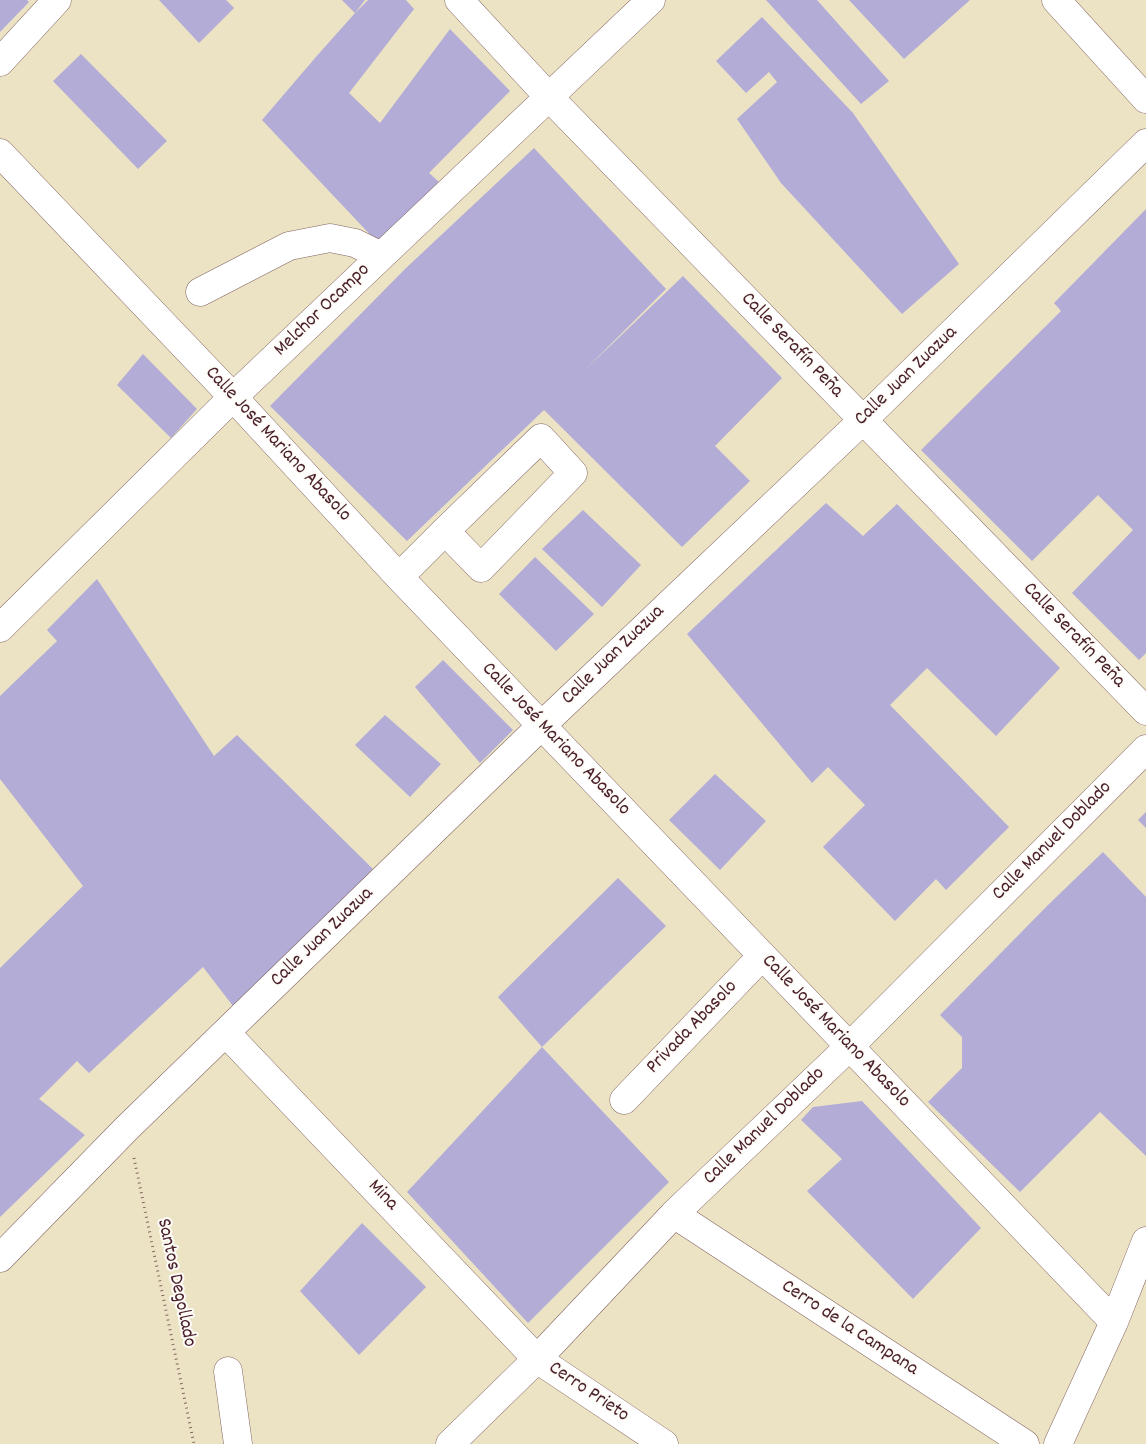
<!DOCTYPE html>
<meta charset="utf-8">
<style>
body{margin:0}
canvas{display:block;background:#ece3c4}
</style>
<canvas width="1146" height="1444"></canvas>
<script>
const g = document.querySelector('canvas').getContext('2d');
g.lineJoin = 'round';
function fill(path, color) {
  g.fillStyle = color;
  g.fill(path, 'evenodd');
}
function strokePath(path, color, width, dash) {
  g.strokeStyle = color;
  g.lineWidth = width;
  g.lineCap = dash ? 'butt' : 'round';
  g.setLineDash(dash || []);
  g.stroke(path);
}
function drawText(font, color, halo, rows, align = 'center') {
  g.font = font + ' Dekko,sans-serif';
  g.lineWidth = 4;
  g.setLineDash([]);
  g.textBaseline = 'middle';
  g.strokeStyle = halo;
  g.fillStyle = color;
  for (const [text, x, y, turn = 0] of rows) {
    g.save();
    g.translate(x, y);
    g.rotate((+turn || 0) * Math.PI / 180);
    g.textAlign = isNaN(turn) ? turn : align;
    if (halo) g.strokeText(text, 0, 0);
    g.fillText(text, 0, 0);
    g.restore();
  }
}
fill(new Path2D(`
 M0,0H27L29,2L0,32Z
 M159,0H226L234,8L199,43Z
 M342,0H365L355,13L368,0H406L414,9L349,93L380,123L450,29L510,91L429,173L439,182L377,242L262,120L315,58L355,13Z
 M766,0H817L889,81L861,104Z
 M849,0H970L904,59Z
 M762,17L853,113L959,264L902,314L781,183L737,119L777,82L769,72L746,93L716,61Z
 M81,54L167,141L138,169L53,81Z
 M534,148L666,289L585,370L683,276L782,378L715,446L750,481L682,547L544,410L407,541L270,406L405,269Z
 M1146,209V653L1139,660L1072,593L1133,530L1098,495L1032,561L921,450L1061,311L1054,303Z
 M143,354L197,409L171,438L117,385Z
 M826,503L863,536L897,504L1060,668L996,736L927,668L890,705L1009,827L946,890L936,879L895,921L823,847L865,805L828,767L812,783L687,634Z
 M583,510L641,565L602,607L542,549Z
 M535,557L594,614L556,651L499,594Z
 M97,579L214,756L237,735L373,869L236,1010L203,967L89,1073L77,1061L39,1099L85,1135L0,1217V968L83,886L0,779V696L57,641L47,630Z
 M443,660L513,730L480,763L415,687Z
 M385,715L441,764L410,797L355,745Z
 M715,774L766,821L720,870L669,820Z
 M1146,812V828L1138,820Z
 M1103,852L1146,897V1156L1100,1112L1020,1192L928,1102L962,1068V1037L940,1015L1048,905Z
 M618,878L666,926L542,1047L669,1182L528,1323L407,1192L542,1047L498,997Z
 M862,1101L981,1228L913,1299L807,1191L842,1159L801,1120L813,1107Z
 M362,1223L426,1287L359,1355L300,1291Z`), '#b2acd7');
const minor = new Path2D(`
 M459,0L548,96L1146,711
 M1056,0L1146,99
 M0,62L57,0
 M0,153L233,397L399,577L1114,1322
 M200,292L289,246L330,238L355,243L381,256
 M399,577L445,531L541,438L573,473L481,568L445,531
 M0,628L233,397L651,0
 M226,1033L537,1359L664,1444
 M624,1100L762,956
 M674,1214L1025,1444
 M0,1258L127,1128L541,726L863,420L1146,143
 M228,1371L238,1444
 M450,1444L537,1359L674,1214L849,1047L1146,749
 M1058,1444L1114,1322L1146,1241`);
strokePath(minor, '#836461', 29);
strokePath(new Path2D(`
 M134,1158L194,1444`), '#836461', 3, [1, 4]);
strokePath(minor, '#fff', 28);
drawText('20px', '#4a1f2b', '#fdfcf7', [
 ["Melchor Ocampo",323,311,-44],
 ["Calle Serafín Peña",791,346,46],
 ["Calle Juan Zuazua",907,377,-44],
 ["Calle José Mariano Abasolo",277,445,47],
 ["Calle Serafín Peña",1073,636,46],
 ["Calle Juan Zuazua",614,656,-44],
 ["Calle José Mariano Abasolo",555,740,46],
 ["Calle Manuel Doblado",1053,842,-45],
 ["Calle Juan Zuazua",323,938,-44],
 ["Privada Abasolo",693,1028,-46],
 ["Calle José Mariano Abasolo",835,1032,46],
 ["Calle Manuel Doblado",765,1127,-44],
 ["Mina",382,1196,46],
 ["Santos Degollado",175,1283,78],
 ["Cerro de la Campana",849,1329,33],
 ["Cerro Prieto",588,1393,34]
]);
</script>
